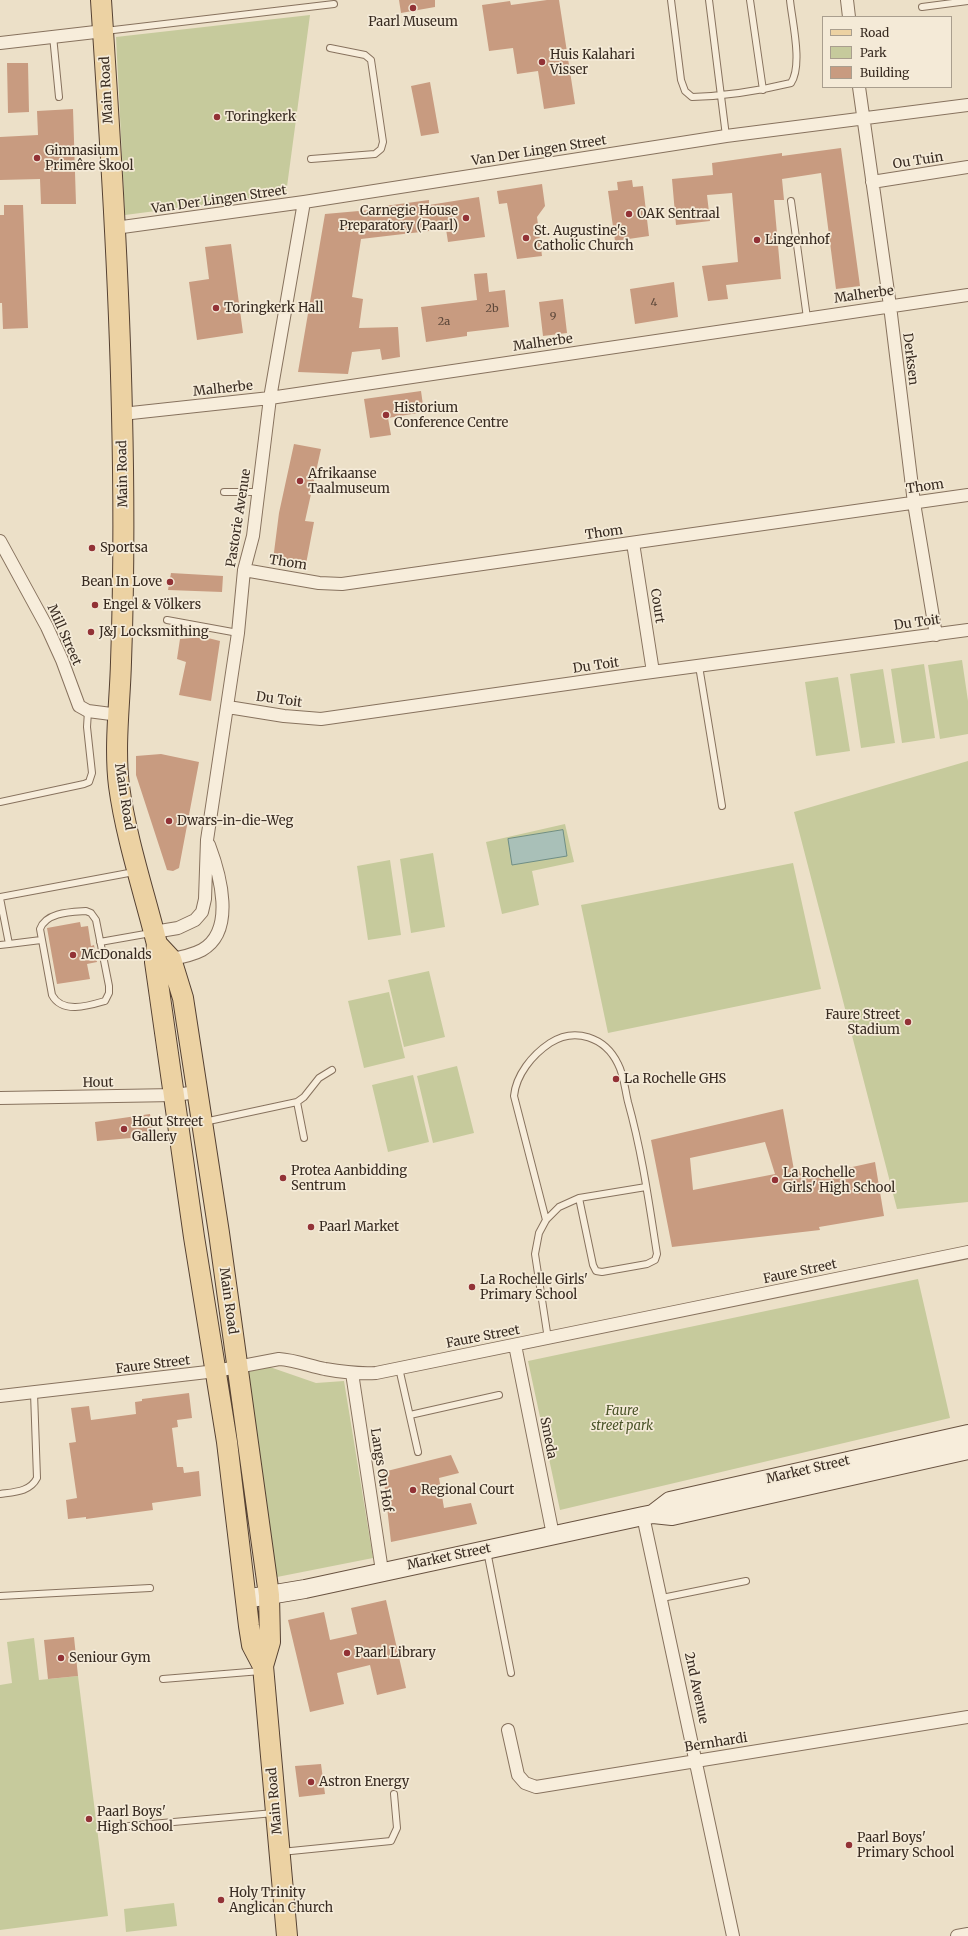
<!DOCTYPE html>
<meta charset="utf-8">
<style>
body{margin:0}
#map{position:relative;width:968px;height:1936px;overflow:hidden;background:#ece0c8;font-family:Merriweather,serif}
canvas{display:block}
.legend{position:absolute;left:822px;top:16px;width:130px;height:72px;box-sizing:border-box;background:#f4ead7;border:1px solid #a99e8e;margin:0;padding:5px 7px;list-style:none;font-size:12px;color:#382b21}
.legend li{display:flex;align-items:center;gap:8px;height:20px}
.legend b{width:20px;border:1px solid #a99e8e}
</style>
<div id="map">
<canvas width="968" height="1936"></canvas>
<ul class="legend">
<li><b style="height:5px;background:#ecd2a3"></b>Road</li>
<li><b style="height:11px;background:#c6ca9c"></b>Park</li>
<li><b style="height:11px;background:#c89b80"></b>Building</li>
</ul>
</div>
<script>
const g = document.querySelector('canvas').getContext('2d');
g.lineJoin = 'round';
function fill(path, color) {
  g.fillStyle = color;
  g.fill(path, 'evenodd');
}
function strokePath(path, color, width, dash) {
  g.strokeStyle = color;
  g.lineWidth = width;
  g.lineCap = dash ? 'butt' : 'round';
  g.setLineDash(dash || []);
  g.stroke(path);
}
function drawText(font, color, halo, rows, align = 'center') {
  g.font = font + ' Merriweather,serif';
  g.lineWidth = 3.5;
  g.setLineDash([]);
  g.textBaseline = 'middle';
  g.strokeStyle = halo;
  g.fillStyle = color;
  for (const [text, x, y, turn = 0] of rows) {
    g.save();
    g.translate(x, y);
    g.rotate((+turn || 0) * Math.PI / 180);
    g.textAlign = isNaN(turn) ? turn : align;
    if (halo) g.strokeText(text, 0, 0);
    g.fillText(text, 0, 0);
    g.restore();
  }
}
fill(new Path2D(`
 M310,15L286,194L125,215L116,37Z
 M962,660L968,701V734L940,739L928,665Z
 M924,664L935,738L902,743L891,669Z
 M883,669L895,743L861,748L850,674Z
 M838,677L850,751L816,756L805,682Z
 M968,761V1202L897,1209L794,812Z
 M565,824L574,862L532,871L539,905L502,914L486,842Z
 M433,853L445,927L411,933L400,859Z
 M390,860L401,935L368,940L357,866Z
 M793,863L821,989L608,1033L581,905Z
 M429,971L445,1037L404,1047L388,980Z
 M389,992L405,1058L364,1068L348,1001Z
 M457,1066L474,1133L433,1143L417,1076Z
 M413,1075L429,1142L388,1152L372,1085Z
 M918,1279L950,1418L560,1510L528,1361Z
 M264,1365L316,1383L344,1381L373,1558L277,1577L239,1369Z
 M34,1638L39,1680L78,1676L108,1916L0,1930V1685L12,1683L7,1642Z
 M174,1903L177,1926L126,1932L124,1909Z`), '#c6ca9c');
const water = new Path2D(`
 M563,830L567,856L512,865L508,839Z`);
fill(water, '#a9c0b8');
strokePath(water, '#6f8e85', 1);
fill(new Path2D(`
 M399,0H435V7L401,13Z
 M547,0H559L575,104L544,109L538,71L517,74L513,48L489,51L482,5L510,1L511,5Z
 M7,63H28L29,112L8,113Z
 M430,82L439,133L421,136L411,86Z
 M73,109L76,204H41L40,179L0,180V137L38,135L37,111Z
 M841,148L860,286L836,289L821,173L782,179L784,200H774L781,279L726,285L728,299L708,301L702,266L738,262L732,193L707,195L710,221L676,225L672,179L713,175L712,163L782,153V156Z
 M632,180L633,187L643,186L649,236L615,241L608,191L618,190L617,182Z
 M542,184L545,206L537,217L542,256L517,259L507,203L499,204L497,191Z
 M479,197L485,237L448,242L446,229L361,239L352,297L363,299L359,328L398,327L400,357L382,360L380,349L352,352L348,374L298,372L325,214L370,210V208L429,200V205Z
 M4,205H23L28,328L3,329L2,303H0V215H4Z
 M231,244L243,333L197,340L189,282L209,279L205,247Z
 M487,273L489,292L505,290L509,327L467,332V336L426,342L421,307L477,300L474,274Z
 M674,282L678,317L635,324L630,289Z
 M563,299L567,333L543,336L539,302Z
 M421,391L424,412L388,418L391,435L370,438L364,399Z
 M294,444L321,449L305,521L314,522L306,564L273,560L279,513Z
 M171,573L223,576L222,592L168,590Z
 M204,637L220,641L211,701L179,695L186,662L177,659L180,639Z
 M161,754L199,762L179,868L173,871L167,870L136,775V756Z
 M80,922L81,927L88,926L91,946L94,945L97,962L87,964L90,979L57,984L47,928Z
 M783,1109L794,1170L799,1169L802,1178L875,1162L884,1216L819,1227L820,1230L672,1247L651,1140ZM765,1142L775,1174L693,1190L690,1158Z
 M150,1114L154,1136L97,1141L95,1122Z
 M189,1393L192,1418L177,1420L178,1427L172,1428L177,1467H183L184,1473L199,1471L201,1496L152,1503L153,1510L86,1519V1517L68,1519L66,1500L77,1498L69,1443L76,1442L71,1408L89,1406L91,1420L136,1414L135,1402L142,1401V1399Z
 M451,1455L459,1473L439,1478L444,1508L471,1503L477,1524L391,1542L383,1472Z
 M386,1600L406,1688L377,1695L370,1665L337,1673L344,1704L310,1712L288,1620L324,1612L330,1640L357,1634L351,1608Z
 M74,1637L78,1676L48,1679L44,1640Z
 M321,1764L325,1794L299,1797L295,1766Z`), '#c89b80');
const lane = new Path2D(`
 M671,0L681,80L685,91L692,97C726,96 758,91 791,83C803,65 792,21 790,0
 M709,0L726,136
 M750,0L763,90
 M922,7L968,1
 M105,31L334,4
 M53,36L59,97
 M311,159L375,154L381,149L383,142L371,60L365,55L330,48
 M791,201L807,318
 M224,492H258
 M167,620L238,633
 M699,666L722,806
 M0,802L84,784L89,782L92,773L87,727L88,711
 M0,897L134,872
 M0,898L9,944L41,940
 M86,911L91,913L96,920L109,986V993L105,1001C88,1006 62,1014 52,995L40,929C46,912 71,912 86,911Z
 M100,942L151,933
 M0,945L9,944
 M297,1102L304,1138
 M204,1122L297,1102L304,1097L319,1078L332,1070
 M546,1220L514,1096C516,1075 532,1055 550,1043C575,1027 605,1037 618,1064C624,1075 625,1090 628,1102C642,1152 649,1203 657,1254L655,1260L647,1264L602,1272L596,1271L593,1265L579,1198
 M548,1339L535,1254L539,1233L546,1220L559,1207L579,1198L646,1187
 M399,1368L418,1452
 M410,1415L499,1395
 M0,1494C14,1492 30,1492 37,1478L34,1393
 M487,1551L511,1673
 M0,1596L150,1588
 M662,1598L746,1581
 M163,1679L261,1671
 M118,1827L274,1813
 M281,1852L391,1841L397,1828L394,1794`);
const street = new Path2D(`
 M847,0L849,17
 M0,43L104,31
 M859,87L890,306L914,503L936,635
 M872,182L968,167
 M115,228L304,202L726,136L968,105
 M122,414L270,398L968,295
 M0,541L47,627L62,660L79,706L88,711L119,715
 M633,543L653,672
 M244,570L319,583L342,584L968,495
 M228,707L284,716L321,719L637,674L968,630
 M154,932L178,928L195,920L202,912L205,899L207,840L238,633L244,570L253,536L270,398L304,202
 M166,960C178,958 191,956 202,950C236,931 220,874 209,845
 M0,1098L175,1095L197,1092
 M515,1345L553,1535
 M352,1373L382,1571
 M0,1396L216,1371L279,1359C295,1360 310,1366 325,1369C342,1372 359,1374 376,1373L968,1252
 M643,1516L733,1936
 M508,1730L518,1775L525,1783L536,1787L968,1717
 M957,1936L968,1934`);
const secondary = new Path2D(`
 M653,1514L670,1501L968,1434
 M245,1599L305,1589L643,1516L653,1514L672,1516L968,1450`);
const primary = new Path2D(`
 M101,0C110,138 119,276 122,414C124,497 124,580 121,662C120,703 114,745 119,786C126,838 144,892 157,944L155,962L158,983L194,1237L227,1442L249,1626L252,1645L263,1666
 M157,944L171,959L183,998L219,1233L269,1595L270,1642L263,1666L287,1936`);
strokePath(lane, '#87725e', 8);
strokePath(street, '#87725e', 14);
strokePath(secondary, '#695341', 20);
strokePath(primary, '#554132', 22);
strokePath(lane, '#f7eddb', 6);
strokePath(street, '#f7eddb', 12);
strokePath(secondary, '#f7eddb', 18);
strokePath(primary, '#ecd2a3', 20);
for (const [x, y, r, color] of [
 [413,8,4,"#923236"],
 [542,62,4,"#923236"],
 [217,117,4,"#923236"],
 [37,158,4,"#923236"],
 [629,214,4,"#923236"],
 [466,218,4,"#923236"],
 [526,238,4,"#923236"],
 [757,240,4,"#923236"],
 [216,308,4,"#923236"],
 [386,415,4,"#923236"],
 [300,481,4,"#923236"],
 [92,548,4,"#923236"],
 [170,582,4,"#923236"],
 [95,605,4,"#923236"],
 [91,632,4,"#923236"],
 [169,821,4,"#923236"],
 [73,955,4,"#923236"],
 [908,1022,4,"#923236"],
 [616,1079,4,"#923236"],
 [124,1129,4,"#923236"],
 [283,1178,4,"#923236"],
 [775,1180,4,"#923236"],
 [311,1227,4,"#923236"],
 [472,1287,4,"#923236"],
 [413,1490,4,"#923236"],
 [347,1653,4,"#923236"],
 [61,1658,4,"#923236"],
 [311,1782,4,"#923236"],
 [89,1819,4,"#923236"],
 [849,1845,4,"#923236"],
 [221,1900,4,"#923236"]
]) {
  const dot = new Path2D();
  dot.arc(x, y, r, 0, 2 * Math.PI);
  g.fillStyle = color;
  g.fill(dot);
  strokePath(dot, '#f4ead7', 1.5);
}
drawText('11px', '#5c4739', null, [
 ["4",654,303],
 ["2b",492,309],
 ["9",553,317],
 ["2a",444,322]
]);
drawText('13px', '#382b21', '#f4ead7', [
 ["Paarl Museum",413,22,"center"],
 ["Huis Kalahari",550,55],
 ["Visser",550,70],
 ["Toringkerk",225,117],
 ["Gimnasium",45,151],
 ["Primêre Skool",45,166],
 ["Carnegie House",458,211,"right"],
 ["Preparatory (Paarl)",458,226,"right"],
 ["OAK Sentraal",637,214],
 ["St. Augustine's",534,231],
 ["Catholic Church",534,246],
 ["Lingenhof",765,240],
 ["Toringkerk Hall",224,308],
 ["Historium",394,408],
 ["Conference Centre",394,423],
 ["Afrikaanse",308,474],
 ["Taalmuseum",308,489],
 ["Sportsa",100,548],
 ["Bean In Love",162,582,"right"],
 ["Engel & Völkers",103,605],
 ["J&J Locksmithing",99,632],
 ["Dwars-in-die-Weg",177,821],
 ["McDonalds",81,955],
 ["Faure Street",900,1015,"right"],
 ["Stadium",900,1030,"right"],
 ["La Rochelle GHS",624,1079],
 ["Hout Street",132,1122],
 ["Gallery",132,1137],
 ["Protea Aanbidding",291,1171],
 ["Sentrum",291,1186],
 ["La Rochelle",783,1173],
 ["Girls' High School",783,1188],
 ["Paarl Market",319,1227],
 ["La Rochelle Girls'",480,1280],
 ["Primary School",480,1295],
 ["Regional Court",421,1490],
 ["Paarl Library",355,1653],
 ["Seniour Gym",69,1658],
 ["Astron Energy",319,1782],
 ["Paarl Boys'",97,1812],
 ["High School",97,1827],
 ["Paarl Boys'",857,1838],
 ["Primary School",857,1853],
 ["Holy Trinity",229,1893],
 ["Anglican Church",229,1908]
], 'left');
drawText('13px', '#382b21', '#f4ead7', [
 ["Main Road",107,90,-93],
 ["Van Der Lingen Street",539,151,-9],
 ["Ou Tuin",918,161,-9],
 ["Van Der Lingen Street",219,200,-8],
 ["Malherbe",864,295,-8],
 ["Malherbe",543,343,-8],
 ["Derksen",910,359,83],
 ["Malherbe",223,389,-6],
 ["Main Road",123,474,-91],
 ["Thom",925,487,-8],
 ["Pastorie Avenue",239,518,-81],
 ["Thom",604,533,-8],
 ["Thom",288,563,9],
 ["Court",657,606,81],
 ["Du Toit",917,623,-8],
 ["Mill Street",64,635,66],
 ["Du Toit",596,666,-8],
 ["Du Toit",279,700,8],
 ["Main Road",124,797,81],
 ["Hout",98,1083,-1],
 ["Faure Street",800,1272,-12],
 ["Main Road",228,1301,82],
 ["Faure Street",483,1337,-11],
 ["Faure Street",153,1365,-7],
 ["Smeda",548,1438,79],
 ["Langs Ou Hof",381,1470,81],
 ["Market Street",808,1470,-13],
 ["Market Street",449,1557,-12],
 ["2nd Avenue",696,1688,78],
 ["Bernhardi",716,1743,-9],
 ["Main Road",275,1801,-95]
]);
drawText('italic 13px', '#4a5328', '#f4ead7', [
 ["Faure",622,1411],
 ["street park",622,1426]
]);
</script>
